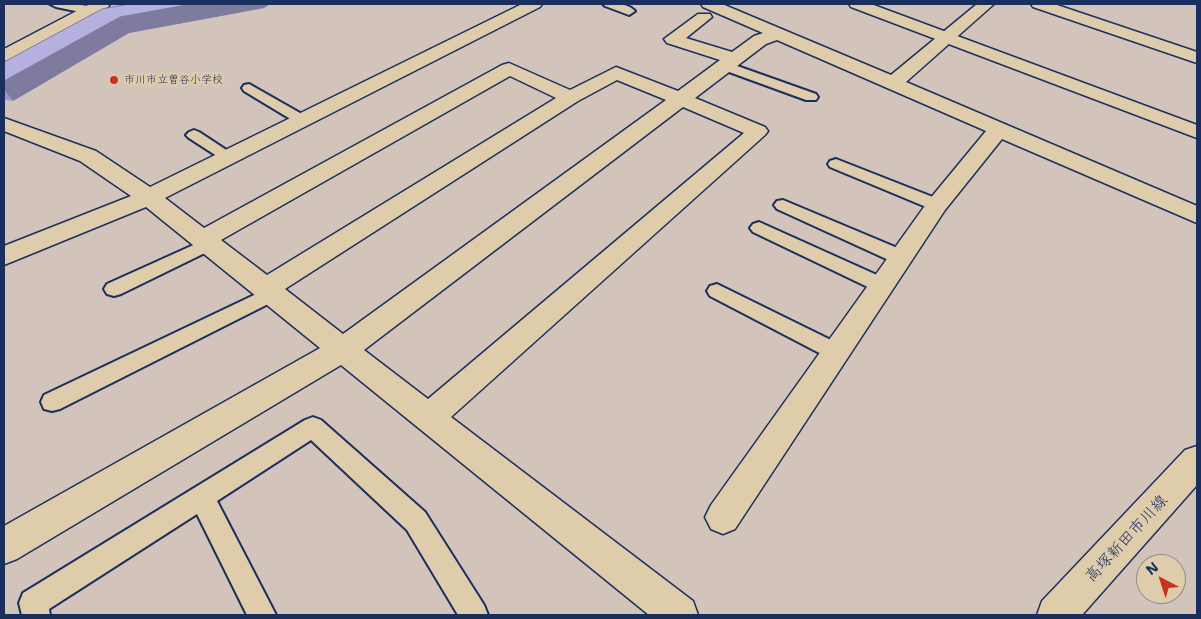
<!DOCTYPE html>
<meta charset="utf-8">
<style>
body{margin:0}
#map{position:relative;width:1201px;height:619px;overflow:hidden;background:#d2c4ba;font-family:"Shantell Sans",sans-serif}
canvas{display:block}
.frame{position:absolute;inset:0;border:5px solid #1b2f5e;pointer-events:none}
.north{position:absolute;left:1136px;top:554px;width:50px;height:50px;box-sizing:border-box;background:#deccaa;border:1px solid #908d8c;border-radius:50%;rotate:320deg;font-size:14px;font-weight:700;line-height:20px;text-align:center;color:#1b2f5e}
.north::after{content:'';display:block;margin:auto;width:18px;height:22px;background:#c8321e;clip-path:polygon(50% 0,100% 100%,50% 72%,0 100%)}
</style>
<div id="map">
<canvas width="1201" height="619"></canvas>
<div class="frame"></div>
<div class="north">N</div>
</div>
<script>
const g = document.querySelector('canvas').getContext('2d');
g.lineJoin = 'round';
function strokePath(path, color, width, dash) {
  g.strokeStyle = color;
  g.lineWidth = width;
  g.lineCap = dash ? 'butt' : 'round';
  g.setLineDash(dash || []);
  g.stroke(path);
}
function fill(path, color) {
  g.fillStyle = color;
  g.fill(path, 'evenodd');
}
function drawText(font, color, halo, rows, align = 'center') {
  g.font = font + ' "Shantell Sans","Klee One",sans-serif';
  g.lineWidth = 4.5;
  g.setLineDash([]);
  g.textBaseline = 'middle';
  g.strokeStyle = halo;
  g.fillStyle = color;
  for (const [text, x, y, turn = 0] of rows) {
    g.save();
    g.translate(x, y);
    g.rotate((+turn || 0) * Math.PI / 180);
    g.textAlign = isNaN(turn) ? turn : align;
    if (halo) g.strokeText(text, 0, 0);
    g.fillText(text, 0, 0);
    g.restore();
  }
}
const lane = new Path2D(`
 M50,4H75L94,7L96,10L90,14L56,7Z
 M603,4C614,3 627,3 635,11L629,15L605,6Z
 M726,62L816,94L818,97L816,100H806L721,69L719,66Z
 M249,84L307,117L309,120L307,123H297L244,91L242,88L244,85Z
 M194,130L199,132L237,157L235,160H223L189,138L186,135L189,132Z
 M836,159L943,201L946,205L943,209L937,210L931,209L830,167L828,164L830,161Z
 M783,200L907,252L909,257L907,262L900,263L893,262L777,209L774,205L777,201Z
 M759,222L888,280L891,285L888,290L881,292L874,290L753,232L750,228L753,224Z
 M209,238L215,240L218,244L215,248L121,294L114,296L107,294L104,289L107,284Z
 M717,284L843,346L847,352L843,358L836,360L829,358L710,296L707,291L710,286Z
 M271,287L278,289L281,294L278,299L60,409L52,411L44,409L41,402L44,395Z
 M313,417L321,420L425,512L484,605L488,615H458L407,530L311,440L217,501L276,615H247L197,514L49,609L50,615H22L19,603L23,593L305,420Z`);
const street = new Path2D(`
 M90,4H110L108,7L10,60L4,61V49Z
 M522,4H542L540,7L165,198L204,228L502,65L509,63L570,90L616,67L678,91L720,60L667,43L664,39L698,14H710L712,17L686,38L732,52L754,36L763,33L703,7L701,4H722L891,75L977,4H994L906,82L1197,206V223L1002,139L945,210L735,529L723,534L711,529L705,517L711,505L929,200L986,131L777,40L766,44L695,98L765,127L768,131L765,135L451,417L693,601L698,615H649L341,365L17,559L4,564V526L320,348L146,207L4,265V246L131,196L80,161L4,131V118L96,151L150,187ZM510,76L556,98L267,275L221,240ZM617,80L666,100L343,334L285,289L578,101ZM683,107L744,133L428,399L364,350Z
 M1031,4H1054L1197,52V63L1033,7Z`);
const secondary = new Path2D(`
 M849,4H871L1197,125V138L851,7Z
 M1197,446V485L1082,615H1037L1042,601L1185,450Z`);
strokePath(lane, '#1b2f5e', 4);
strokePath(street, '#1b2f5e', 3);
strokePath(secondary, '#1b2f5e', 3);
fill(lane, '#deccaa');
fill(street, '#deccaa');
fill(secondary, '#deccaa');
fill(new Path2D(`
 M129,4H270L264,8L129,33L13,101L4,100V62Z`), '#9d97c2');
fill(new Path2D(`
 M192,4H270L264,8L129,33L13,101L4,89V81L120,17Z`), '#7f7b9e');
const building = new Path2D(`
 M129,4H192L120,17L4,81V62L102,9Z`);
fill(building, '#b6b0e1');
strokePath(building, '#7f7b9e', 1);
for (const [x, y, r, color] of [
 [114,80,5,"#c8321e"]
]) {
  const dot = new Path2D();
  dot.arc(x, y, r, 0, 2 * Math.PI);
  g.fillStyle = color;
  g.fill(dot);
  strokePath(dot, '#deccaa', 2);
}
drawText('11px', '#1b2f5e', '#deccaa', [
 ["市川市立曽谷小学校",124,80]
], 'left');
drawText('16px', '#1b2f5e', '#deccaa', [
 ["高塚新田市川線",1127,539,-47]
]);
</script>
